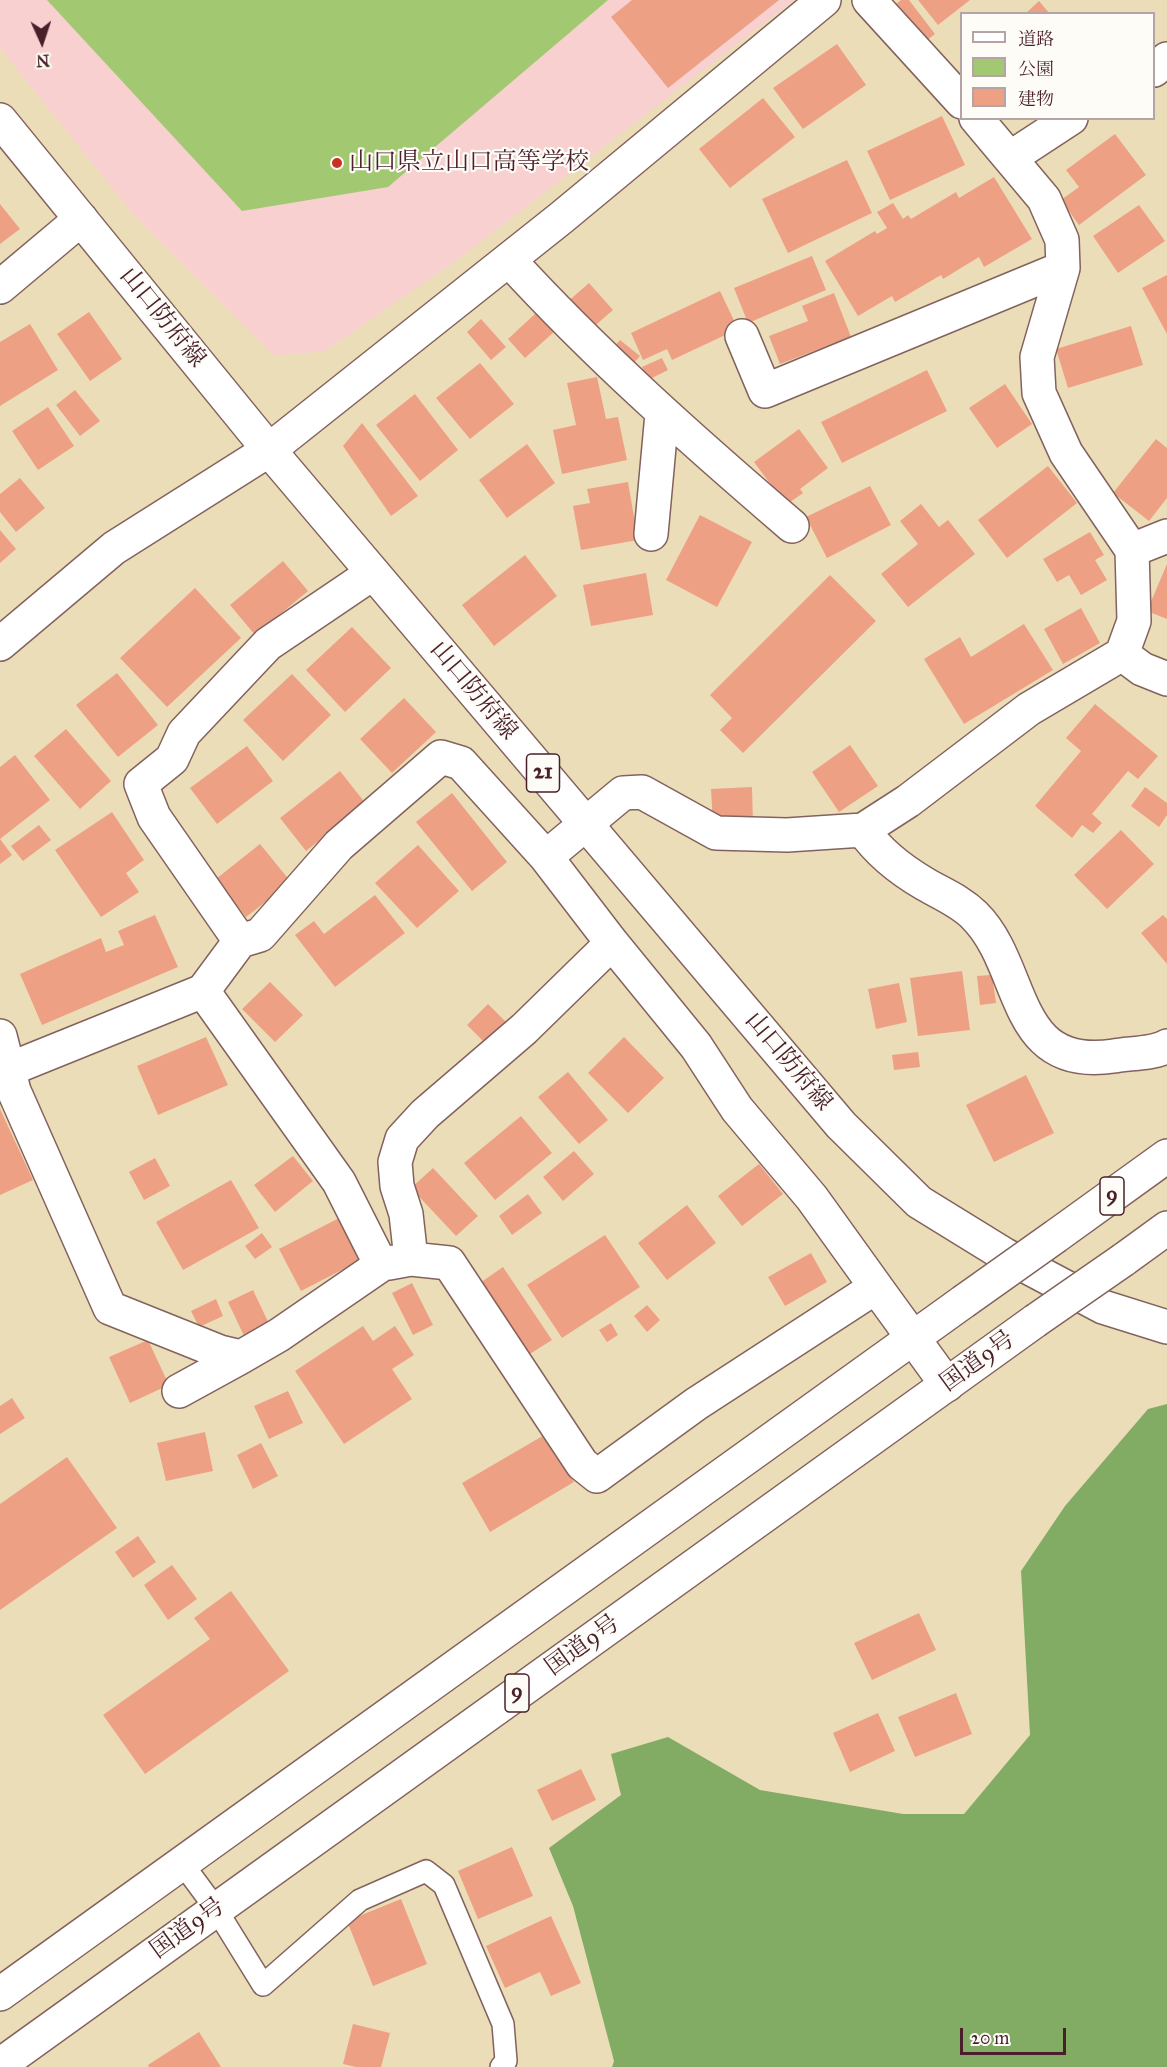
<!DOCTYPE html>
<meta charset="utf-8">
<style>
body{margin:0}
#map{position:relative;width:1167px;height:2067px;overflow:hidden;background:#ecddb9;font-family:"IM FELL Great Primer","Noto Serif JP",serif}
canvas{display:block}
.legend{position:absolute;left:960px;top:12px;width:195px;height:108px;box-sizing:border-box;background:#fdfcf7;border:2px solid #b5a4a5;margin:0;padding:8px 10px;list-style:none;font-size:18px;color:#4a1f2b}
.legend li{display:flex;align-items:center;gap:12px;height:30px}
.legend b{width:30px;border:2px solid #b5a4a5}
.north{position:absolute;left:12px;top:12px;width:60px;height:60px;-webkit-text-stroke:4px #fdfcf7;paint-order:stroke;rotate:177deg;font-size:16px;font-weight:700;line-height:24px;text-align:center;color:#4a1f2b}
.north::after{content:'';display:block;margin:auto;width:21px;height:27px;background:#4a1f2b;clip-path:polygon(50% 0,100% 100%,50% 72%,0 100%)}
.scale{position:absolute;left:960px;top:2028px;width:106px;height:27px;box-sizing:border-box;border:3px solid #4a1f2b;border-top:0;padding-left:8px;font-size:18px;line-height:21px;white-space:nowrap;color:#4a1f2b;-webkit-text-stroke:4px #fdfcf7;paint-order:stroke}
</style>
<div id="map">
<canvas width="1167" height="2067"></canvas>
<ul class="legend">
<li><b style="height:8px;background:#fff"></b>道路</li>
<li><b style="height:16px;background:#a3c872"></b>公園</li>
<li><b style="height:16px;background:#eea085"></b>建物</li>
</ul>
<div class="north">N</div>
<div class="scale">20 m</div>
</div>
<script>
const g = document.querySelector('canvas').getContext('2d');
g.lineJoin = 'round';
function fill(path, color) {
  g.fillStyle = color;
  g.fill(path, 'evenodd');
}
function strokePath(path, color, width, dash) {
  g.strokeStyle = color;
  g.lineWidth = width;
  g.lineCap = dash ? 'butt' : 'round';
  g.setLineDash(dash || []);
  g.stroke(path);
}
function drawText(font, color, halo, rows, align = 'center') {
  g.font = font + ' "IM FELL Great Primer","Noto Serif JP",serif';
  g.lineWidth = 4.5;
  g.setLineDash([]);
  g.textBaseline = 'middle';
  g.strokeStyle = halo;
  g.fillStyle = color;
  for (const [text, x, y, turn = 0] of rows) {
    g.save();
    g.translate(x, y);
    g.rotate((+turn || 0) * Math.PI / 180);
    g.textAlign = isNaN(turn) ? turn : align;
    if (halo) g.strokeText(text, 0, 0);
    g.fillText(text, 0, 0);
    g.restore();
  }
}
fill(new Path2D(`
 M0,0H794L461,257L325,351L274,356L133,214L0,48Z`), '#f7d0cf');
fill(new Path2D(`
 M47,0H608L388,187L242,211Z`), '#a3c872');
fill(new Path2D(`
 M1167,1404V2067H612L614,2061L573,1906L549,1848L621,1795L611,1754L668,1737L760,1790L903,1814H964L1030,1735L1021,1571L1065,1506L1148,1409Z`), '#82ac64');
fill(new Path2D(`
 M632,0H779L668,88L611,17Z
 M901,0H909L935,34L922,44L893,6Z
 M918,0H970L938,25Z
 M1039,1L1050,14H1025Z
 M837,44L866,85L803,129L773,88Z
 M763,98L795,137L730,188L699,149Z
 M942,116L965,165L890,200L867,151Z
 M1115,134L1146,175L1079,225L1061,200L1079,187L1066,170Z
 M847,160L872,213L788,253L762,199Z
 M994,177L1032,239L984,267L979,257L943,279L941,275L895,302L892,296L858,316L825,261L875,231L877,234L887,228L877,212L893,203L903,219L908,215L911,219L956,192L959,198Z
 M0,204L20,229L0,244Z
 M1139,205L1165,241L1118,273L1093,236Z
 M812,256L826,290L748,323L734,288Z
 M1167,275V334L1142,288Z
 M589,283L613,310L590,330L566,303Z
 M720,291L738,329L672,360L667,349L643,360L631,333Z
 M834,293L851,337L780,364L769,336L808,321L802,306Z
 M89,312L122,359L90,381L57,334Z
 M537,312L555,331L525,358L508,339Z
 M481,319L506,347L491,360L467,332Z
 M30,324L58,370L0,406V342Z
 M1131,326L1143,365L1068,388L1056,349Z
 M620,340L640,356L633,364L613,348Z
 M662,358L668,370L648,380L642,367Z
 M480,363L514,404L470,439L436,398Z
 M927,370L947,411L842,463L821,422Z
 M597,377L606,419L618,417L627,460L562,474L553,430L576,425L567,383Z
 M1005,384L1032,424L997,448L969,408Z
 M75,390L100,421L80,436L56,405Z
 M415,394L458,450L420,481L376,425Z
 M48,407L74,446L38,470L12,431Z
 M362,423L418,496L391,516L343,446Z
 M799,429L828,468L800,489L803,493L786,505L754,462Z
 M1156,439L1167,448V498L1149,521L1113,493Z
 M527,444L555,483L507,518L479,480Z
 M1048,466L1077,503L1007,558L978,520Z
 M20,478L45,508L16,532L0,512V494Z
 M628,482L638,540L581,550L573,506L590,503L587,489Z
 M870,486L891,525L827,558L806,517Z
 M921,504L939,527L948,520L975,554L908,607L881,574L918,544L900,521Z
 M700,515L752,542L717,607L666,580Z
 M0,530L16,549L0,563Z
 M1090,532L1104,555L1095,560L1107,580L1081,595L1069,575L1057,582L1043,559Z
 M525,555L557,596L494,646L462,605Z
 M283,561L308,591L255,635L230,605Z
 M1167,564V619L1147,611Z
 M646,573L653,615L591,626L583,585Z
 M830,575L876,621L743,753L720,730L732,718L710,695Z
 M195,588L241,638L167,707L120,658Z
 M1081,608L1100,643L1063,664L1044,629Z
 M1024,624L1053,670L964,724L924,659L960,637L971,657Z
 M352,627L391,668L345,712L306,670Z
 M117,673L158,725L118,757L76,705Z
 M292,674L331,715L283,761L243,720Z
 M404,698L436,732L392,773L360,739Z
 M1095,704L1158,756L1138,779L1128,771L1092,814L1102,823L1093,833L1082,825L1072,838L1035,806L1081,751L1066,738Z
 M66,729L111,781L80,809L34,756Z
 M850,745L878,786L839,812L812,772Z
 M247,746L273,781L217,824L190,788Z
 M15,755L50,800L0,839V767Z
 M340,771L366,804L306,851L280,818Z
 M752,787L753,824L713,826L711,789Z
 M1145,787L1167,803V815L1159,827L1131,806Z
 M452,793L507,862L472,891L416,822Z
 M112,812L144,860L126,873L139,892L101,917L55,850Z
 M39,825L51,840L23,861L11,846Z
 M1121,830L1154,864L1107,909L1074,875Z
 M0,839L12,855L0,864Z
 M260,844L291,882L246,917L216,879Z
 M418,845L459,891L417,928L375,883Z
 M375,895L405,933L335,987L295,935L314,921L324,934Z
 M155,915L178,967L42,1025L20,974L101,938L106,952L124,945L118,931Z
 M1163,915L1167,919V964L1141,933Z
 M962,971L970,1030L918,1036L910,978Z
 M992,975L996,1003L980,1005L977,976Z
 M270,982L303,1015L275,1042L242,1009Z
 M899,983L907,1022L876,1029L868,989Z
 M488,1004L513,1029L492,1050L467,1025Z
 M206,1037L228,1085L158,1115L137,1066Z
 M624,1037L664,1078L628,1113L588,1073Z
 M918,1052L920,1067L894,1070L892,1055Z
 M568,1072L608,1120L579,1144L538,1097Z
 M1026,1075L1054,1133L994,1162L966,1105Z
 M0,1109L33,1180L0,1195Z
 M521,1116L552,1153L495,1200L464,1163Z
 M574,1151L594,1174L563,1201L543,1177Z
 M293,1156L313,1181L275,1212L254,1185Z
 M155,1158L170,1186L144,1200L129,1172Z
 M759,1164L783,1194L742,1226L718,1196Z
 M433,1168L478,1216L456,1236L411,1188Z
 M231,1180L259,1228L183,1270L156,1222Z
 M528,1194L542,1213L512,1235L499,1216Z
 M687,1205L716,1243L667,1280L638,1243Z
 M341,1217L363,1259L301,1291L279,1249Z
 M262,1233L272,1247L255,1259L245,1246Z
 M605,1235L640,1287L562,1338L527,1285Z
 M811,1253L827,1282L785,1306L768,1277Z
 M503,1267L552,1340L525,1357L477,1285Z
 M412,1283L433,1325L413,1335L392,1293Z
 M253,1290L271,1328L246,1340L228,1302Z
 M216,1299L223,1316L199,1327L191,1311Z
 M647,1305L660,1320L647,1332L634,1316Z
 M611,1323L618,1335L607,1342L599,1330Z
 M363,1326L373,1341L395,1326L414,1355L392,1369L412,1399L344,1444L295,1371Z
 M148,1340L169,1385L130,1403L109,1357Z
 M288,1391L303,1423L269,1439L254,1406Z
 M12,1398L25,1418L0,1434V1406Z
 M205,1432L213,1471L166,1481L157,1443Z
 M546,1434L574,1482L490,1532L462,1483Z
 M261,1443L278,1476L253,1489L237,1455Z
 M67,1457L117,1528L0,1610V1504Z
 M138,1536L156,1562L133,1578L115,1552Z
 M172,1565L197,1599L168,1620L144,1585Z
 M231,1591L289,1671L145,1774L103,1715L210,1639L194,1618Z
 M919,1613L936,1650L872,1680L854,1643Z
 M956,1693L972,1734L915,1757L898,1717Z
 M878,1713L895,1751L850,1772L833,1733Z
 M581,1769L596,1800L552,1821L537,1790Z
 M512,1847L533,1896L478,1919L458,1871Z
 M401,1899L427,1964L373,1986L347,1921Z
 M551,1916L581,1983L551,1996L540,1972L505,1988L486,1946Z
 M353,2024L390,2033L381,2067H356L343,2064Z
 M199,2032L221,2067H149L148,2065Z`), '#eea085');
const lane = new Path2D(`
 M182,1863L216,1909L263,1985L360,1900L426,1871L444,1885L503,2024L506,2061L501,2067`);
const street = new Path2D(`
 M869,0L962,102
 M1154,70L1167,59
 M1010,158L1071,118
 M509,260C597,356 693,441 792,526
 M0,287L81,219
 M742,336L765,391L1063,268
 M651,534L662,414
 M1132,550L1167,536
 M1122,654L1142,669L1167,679
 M863,830C879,853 901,870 925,884C942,894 960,901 974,915C1027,967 1009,1072 1114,1056C1129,1053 1154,1054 1167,1046
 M240,941L260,935L339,845L441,757L461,763L546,857L623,793L642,792L716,833L787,835L863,830L908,801L1029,709L1122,654L1134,621L1132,550L1066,453L1039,393L1037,357L1063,268L1062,240L1044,199L976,118
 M0,1036L14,1091L110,1308L220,1352L241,1357L279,1335L381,1265L339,1182L203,991
 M0,1073L203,991L240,941L154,817L141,784L172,759L184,733L268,644L373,573
 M411,1259L449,1263L582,1464L597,1476L696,1404L876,1287L812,1198L737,1109L696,1046L612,943
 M389,1263L411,1259L406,1214L397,1186L395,1162L402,1139L425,1114L524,1029L612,943L546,857
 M876,1287L947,1385
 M179,1391L241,1357`);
const secondary = new Path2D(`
 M0,644L114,548L269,450L561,218L824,0`);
const primary = new Path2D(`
 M0,120L269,450L841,1125L919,1202L1005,1255L1103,1307L1167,1327`);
const highway = new Path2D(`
 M1056,1236L1167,1156
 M1123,1260L1167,1228
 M0,1994L963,1302
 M0,2065L1035,1321`);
strokePath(lane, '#83625d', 24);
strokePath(street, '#83625d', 36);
strokePath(secondary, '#83625d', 36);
strokePath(primary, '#83625d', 36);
strokePath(highway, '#83625d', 36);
strokePath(lane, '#fff', 21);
strokePath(street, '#fff', 33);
strokePath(secondary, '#fff', 33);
strokePath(primary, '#fff', 33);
strokePath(highway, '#fff', 33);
const highwayBridge = new Path2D(`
 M963,1302L1056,1236
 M1035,1321L1123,1260`);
strokePath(highwayBridge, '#83625d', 36, []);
strokePath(highwayBridge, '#fff', 33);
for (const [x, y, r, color] of [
 [337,163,6,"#c8321e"]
]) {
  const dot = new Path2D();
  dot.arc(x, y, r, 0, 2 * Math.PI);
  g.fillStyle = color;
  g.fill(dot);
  strokePath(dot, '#fdfcf7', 2);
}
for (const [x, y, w] of [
 [543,773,33],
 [1112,1196,24],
 [517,1693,24]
]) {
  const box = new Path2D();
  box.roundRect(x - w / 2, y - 19, w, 38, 4.5);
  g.fillStyle = '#fdfcf7';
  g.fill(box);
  strokePath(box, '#4a1f2b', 1.5);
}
drawText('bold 22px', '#4a1f2b', null, [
 ["21",543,773],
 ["9",1112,1196],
 ["9",517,1693]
]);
drawText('24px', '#4a1f2b', '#fdfcf7', [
 ["山口県立山口高等学校",349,163]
], 'left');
drawText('24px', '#4a1f2b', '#fdfcf7', [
 ["山口防府線",162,318,51],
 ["山口防府線",473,691,50],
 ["山口防府線",788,1062,50],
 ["国道9号",978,1362,-36],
 ["国道9号",583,1646,-36],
 ["国道9号",188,1929,-36]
]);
</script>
